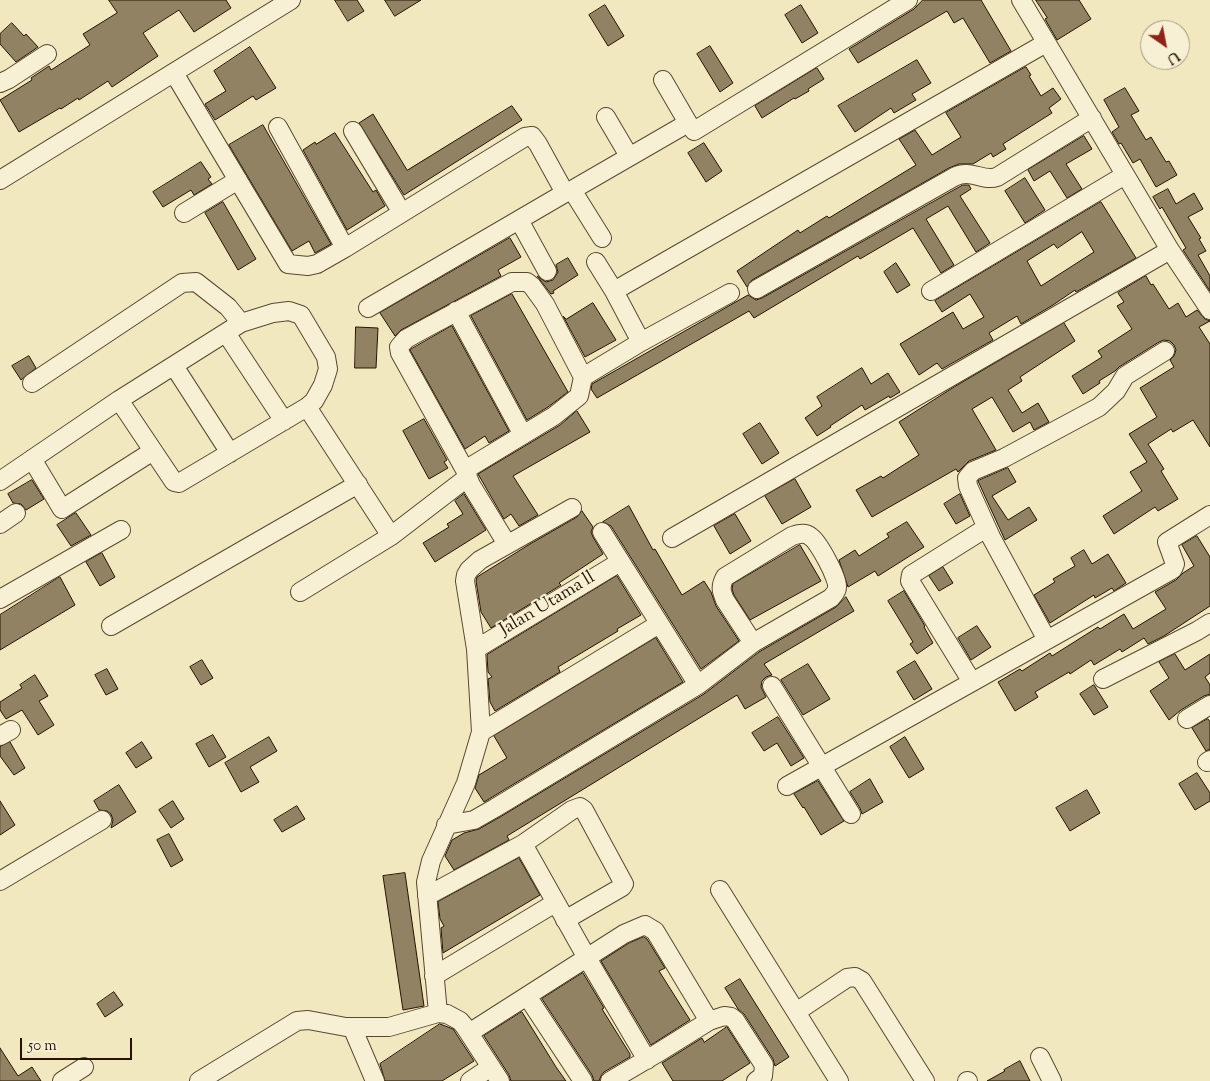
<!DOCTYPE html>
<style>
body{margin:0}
#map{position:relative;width:1210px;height:1081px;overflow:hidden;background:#f2e8bf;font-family:"Sorts Mill Goudy",serif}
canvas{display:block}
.north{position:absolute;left:1140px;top:20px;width:50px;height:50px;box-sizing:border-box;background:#f7f0d5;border:1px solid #a39880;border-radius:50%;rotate:147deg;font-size:14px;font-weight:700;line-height:20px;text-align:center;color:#261400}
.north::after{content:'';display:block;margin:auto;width:18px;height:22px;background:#8f2418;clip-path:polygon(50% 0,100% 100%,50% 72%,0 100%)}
.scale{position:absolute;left:20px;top:1038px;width:112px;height:22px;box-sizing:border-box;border:2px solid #261400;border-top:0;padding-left:6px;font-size:15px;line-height:18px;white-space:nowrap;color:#261400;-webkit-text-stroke:4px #f7f0d5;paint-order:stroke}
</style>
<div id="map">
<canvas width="1210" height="1081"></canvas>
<div class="north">U</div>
<div class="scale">50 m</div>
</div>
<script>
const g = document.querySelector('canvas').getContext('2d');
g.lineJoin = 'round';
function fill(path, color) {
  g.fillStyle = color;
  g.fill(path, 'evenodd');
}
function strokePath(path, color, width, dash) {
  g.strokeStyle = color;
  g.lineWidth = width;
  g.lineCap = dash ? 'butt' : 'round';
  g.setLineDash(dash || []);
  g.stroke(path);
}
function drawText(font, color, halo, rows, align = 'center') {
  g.font = font + ' "Sorts Mill Goudy",serif';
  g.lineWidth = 4;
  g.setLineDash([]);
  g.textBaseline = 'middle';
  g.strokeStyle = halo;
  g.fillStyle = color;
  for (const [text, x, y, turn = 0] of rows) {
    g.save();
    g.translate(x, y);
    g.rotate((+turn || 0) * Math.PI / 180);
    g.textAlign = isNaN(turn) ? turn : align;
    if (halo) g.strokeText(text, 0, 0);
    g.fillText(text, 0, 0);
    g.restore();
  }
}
const building = new Path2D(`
 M109,0H226L231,8L194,32L179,10L143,33L158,56L112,87L108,81L79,100L78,98L61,109L60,108L19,132L0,100L32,80L31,78L49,66L51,70L90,45L83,34L117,13Z
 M335,0H357L364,11L348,21Z
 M385,0H421L395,16Z
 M923,0H981L1011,51L990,63L963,18L954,23L947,11L858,63L849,49L914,9Z
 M1036,0H1079L1091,19L1057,40L1045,19L1047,18Z
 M605,5L624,36L608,46L589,15Z
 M801,5L818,33L802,43L785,15Z
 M12,23L24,36L26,34L38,47L16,62L0,44V34Z
 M710,46L733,83L720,92L697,54Z
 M250,47L276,88L256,100L253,96L215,120L205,104L226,91L214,71Z
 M917,60L931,83L912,94L916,100L894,113L891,108L855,132L838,106Z
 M1026,67L1031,75L1029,76L1041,96L1053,88L1061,99L1049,108L1052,113L1003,144L1006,149L993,157L991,153L973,164H959L949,168L752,280L747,287L737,271L798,230L800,233L827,216L829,218L916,165L899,139L915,130L932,155L961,137L946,113Z
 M817,68L824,79L808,89L809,91L795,99L794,98L762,118L755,106Z
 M1125,88L1139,111L1131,115L1146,140L1151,137L1166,162L1169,161L1177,175L1156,187L1140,159L1133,163L1121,143L1119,144L1112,132L1119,127L1104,100Z
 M512,106L522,120L404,195L359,123L373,114L407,170Z
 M263,125L331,244L315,253L309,241L292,251L229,145Z
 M335,133L373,192L376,190L385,206L347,230L303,150L315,142L316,144Z
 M1084,136L1092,149L1066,164L1082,189L1067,198L1050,171L1034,181L1028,170Z
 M704,143L722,171L706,182L688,153Z
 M201,162L211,177L208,179L212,184L194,195L191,190L163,207L153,192Z
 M1025,178L1045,210L1025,223L1005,191Z
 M963,185H969L971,189L960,196L990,243L976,252L948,206L926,219L954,265L941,273L913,228L860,259L858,256L754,318L749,311L597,398L591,389L592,384L748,295L756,300L762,298Z
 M1168,189L1176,204L1194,193L1203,209L1188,217L1201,238L1199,239L1206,251L1198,255L1210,276V291L1183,250L1186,248L1162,207L1160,209L1153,197Z
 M223,202L256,259L238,270L205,213Z
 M1101,202L1136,258L1076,292L1075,290L1053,305L1021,324L1017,316L989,333L993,340L942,369L937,363L919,375L900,344L953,312L963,329L984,317L970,294L942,312L935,301ZM1082,232L1094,252L1041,286L1027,261L1054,244L1057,248Z
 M510,238L521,257L498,270L501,276L401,330L395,336L380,313Z
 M568,258L578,275L553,291L554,293L551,294L537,276L546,282L553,280L558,272L556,265Z
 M896,263L910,285L897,293L884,272Z
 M1146,276L1151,285L1153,284L1169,309L1178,303L1186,317L1197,310L1205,319L1210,321L1199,327L1210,344V447L1193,420L1173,432L1171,429L1148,444L1164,469L1161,471L1178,499L1158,511L1155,507L1114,534L1103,516L1142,491L1130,472L1147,462L1129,434L1157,417L1140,388L1174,367L1170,360L1174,356L1176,350L1174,345L1170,341L1164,340L1159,342L1119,367L1115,371L1099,381L1100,383L1083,394L1072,376L1102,357L1098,351L1132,329L1117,306L1124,302L1118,293Z
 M512,294L568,392L548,407L527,420L471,316Z
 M593,303L616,340L585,357L563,316L566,319Z
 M1064,323L1075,341L1020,377L1022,381L1008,390L1022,413L1038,403L1049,422L1034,430L1030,422L1013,432L992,397L972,409L996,450L969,461L958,472L956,469L872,517L856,490L881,476L883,478L919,455L899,422L954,387Z
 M452,326L509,431L489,443L485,436L465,449L410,350Z
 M356,327L378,328L376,368H355Z
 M29,356L36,368L21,380L12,366Z
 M862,368L871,384L888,373L900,392L890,398L889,396L865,410L862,405L830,426L831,427L817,436L805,418L822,406L817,397Z
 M577,411L590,432L513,476L538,515L519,526L511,514L504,519L478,474L560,425Z
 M424,419L447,460L444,462L448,468L429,479L403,431Z
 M760,423L779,453L762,464L743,434Z
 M1008,468L1016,482L992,496L1008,520L1029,507L1037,520L1005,540L978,481Z
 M795,479L811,507L782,524L765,496Z
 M32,480L44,499L26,510L21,504L13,503L8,494Z
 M464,494L486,530L435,562L423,543L449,527L447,524L463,514L455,501Z
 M960,494L970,516L956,524L944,504Z
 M629,506L653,550L655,549L682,595L704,581L711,592L716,606L739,641L701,669L611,526L603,522Z
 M582,511L593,527L591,532L593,537L603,554L559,583L561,585L491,628L481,612L476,581L477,577L530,544L577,517Z
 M76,513L91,535L71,546L57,525Z
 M735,514L751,541L730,554L714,526Z
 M907,522L924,547L878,576L875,571L848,587L839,560L855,550L859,556L889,537L887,534Z
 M1197,536L1210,557V606L1164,636L1148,644L1144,638L1122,652L1120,649L1094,665L1091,660L1070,674L1069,672L1035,692L1038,697L1015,711L998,682L1020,669L1022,671L1050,653L1052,656L1098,627L1100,629L1124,614L1133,629L1166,609L1155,592L1176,580L1183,573L1194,566L1182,545Z
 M800,545L821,581L750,620L734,595L732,589L733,584Z
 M1084,550L1092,564L1108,554L1126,583L1114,591L1112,588L1095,598L1094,595L1050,623L1034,595L1055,582L1053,579L1075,566L1071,558Z
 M102,553L115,577L100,586L86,562Z
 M943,567L953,583L939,591L929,576Z
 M617,576L641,615L617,629L618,631L558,667L560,672L495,711L490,702L488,679L492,677L488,672L487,655Z
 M60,577L75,605L0,650V615Z
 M904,591L925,626L924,627L933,643L917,654L910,644L913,642L888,601Z
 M846,597L854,611L764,664L772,675L766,677L762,681L761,687L766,697L745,709L737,695L507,836L509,840L454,870L445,856L452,840L464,833L479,829L500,817L704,694L759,652L836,607Z
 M977,626L991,647L971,660L958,638Z
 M656,638L683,682L484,802L475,788L479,775L507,758L494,736Z
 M1175,654L1185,670L1210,654V673L1205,677L1210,685V694L1204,696L1181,710L1169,720L1150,691L1169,678L1159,662Z
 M202,660L213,678L201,685L190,667Z
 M915,661L932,689L914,700L897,672Z
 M808,664L830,699L803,715L781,680Z
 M107,669L118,689L106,695L95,675Z
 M35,675L48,696L39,701L54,725L38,735L22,710L6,719L0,710V702L22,688L20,685Z
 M1094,685L1108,707L1094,715L1080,694Z
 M778,717L804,758L791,766L777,743L764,751L752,733Z
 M1208,719L1210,722V749L1206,751L1192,728Z
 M213,735L226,757L209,767L196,744Z
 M269,737L277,751L250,767L259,782L241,792L225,763Z
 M905,737L924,769L909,778L890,747Z
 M10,742L25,768L14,775L0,756V747Z
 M142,742L152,758L136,768L126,753Z
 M1197,773L1210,793V801L1195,810L1179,784Z
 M870,779L883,802L862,814L860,808L850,792Z
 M818,781L844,821L821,835L804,807L803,808L794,794Z
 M119,785L136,812L111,828L113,820L111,814L107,811L99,810L94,801Z
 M1087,790L1100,813L1070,831L1056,808Z
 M0,801L15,825L0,835Z
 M173,801L184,819L171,828L159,810Z
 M297,806L305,819L282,832L274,820Z
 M169,834L183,860L171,867L157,840Z
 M519,858L540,895L443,953L441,928L444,926L440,919L438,902Z
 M405,873L424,1006L403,1010L383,876Z
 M644,937L647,939L665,968L659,971L690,1020L651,1045L601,961L629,943Z
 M583,973L604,1008L602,1009L630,1054V1057L604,1072L601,1076L599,1081H594L592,1075L542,999Z
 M740,979L789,1057L775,1066L773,1059L744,1014L738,1009L725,988Z
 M114,992L123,1005L105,1017L97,1004Z
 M522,1012L556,1067L566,1081H511L509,1075L484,1036Z
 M440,1024L453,1029L474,1061L442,1081H385L380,1064Z
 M727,1027L750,1063L722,1081H673L662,1063L702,1038L704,1042Z
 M0,1048L18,1076L32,1067L41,1081H0Z
 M1020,1061L1030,1081H987L1005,1071L1004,1070Z`);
fill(building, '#908263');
strokePath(building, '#261400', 1);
const minor = new Path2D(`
 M1021,0L1170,250L1210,310
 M174,73L288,264L308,266L317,264L345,248L525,137L532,136L538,144L565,193L572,190L688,123L663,80
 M0,83L9,79L47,54
 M606,117L629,156
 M278,127L345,248
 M353,131L402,213
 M694,131L908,0
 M0,180L291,0
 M572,190L602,238
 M184,213L238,180
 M519,220L547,271
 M596,262L614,291L641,342
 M757,289L954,177C971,168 982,182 997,177L1092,118
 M614,291L1046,43
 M931,291L1125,175
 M368,308L565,193
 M456,311L523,435
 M226,333L284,421
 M174,366L230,453
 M583,377L641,342L730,293
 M32,383L182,283L196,282L228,307L241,323
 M307,407L391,536L468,477
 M32,459L62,509L153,451
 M465,470L554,416L579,396L583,377L545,304L532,286L527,282H512L426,328L406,339L399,347L400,353L465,470L471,485L507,544
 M0,481L119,400L241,323L273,313L289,311L301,315L326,357L328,369L323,385L314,401L307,407L179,483L174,482L119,400
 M0,524L16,513
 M602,532L698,685
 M672,538L1170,250
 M300,592L391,536
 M0,599L121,530
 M111,626L358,484
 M1047,640L991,537L968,486L967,478L973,471L1004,458L1099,407L1116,391L1125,376L1165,351
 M476,649L620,562
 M1103,679L1197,631L1210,623
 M972,682L910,581L911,575L986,528
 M772,686L851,814
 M1187,719L1210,705
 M481,732L659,624
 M0,736L11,730
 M1207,762L1210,760
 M787,786L1170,571L1173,569L1175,564L1167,542L1210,515
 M446,825L474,820L495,808L698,685L753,643L831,598C834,594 837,592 837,587C838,578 819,543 811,537C805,532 799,534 792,536L725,577C720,586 721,591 725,600L753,643
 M523,844L587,958L647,1060
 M0,881L102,820
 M720,890L839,1081
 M427,896L523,844L572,810L580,807L584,810L624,884L622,887L565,920
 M434,976L555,903
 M527,996L583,1081
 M796,1012L847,978L855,977L862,981L925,1081
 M438,1013L426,882L431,861L466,783L481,732L476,649L465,581L466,575L469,570L480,560L572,508
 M352,1027L375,1081
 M469,1033L624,934L645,925L655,931L709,1021
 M1040,1057L1052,1081
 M62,1081L84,1067
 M199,1081L297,1021L308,1020L346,1027H389L438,1013L447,1014L460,1021L465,1027L500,1081
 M470,1081L491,1067
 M610,1081L656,1054L709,1021L724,1016L731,1017L735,1020L764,1065L763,1076L756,1081
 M967,1081H968`);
strokePath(minor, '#594930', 20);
strokePath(minor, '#f7f0d5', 18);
drawText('18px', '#261400', '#f7f0d5', [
 ["Jalan Utama ll",548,605,-31]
]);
</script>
